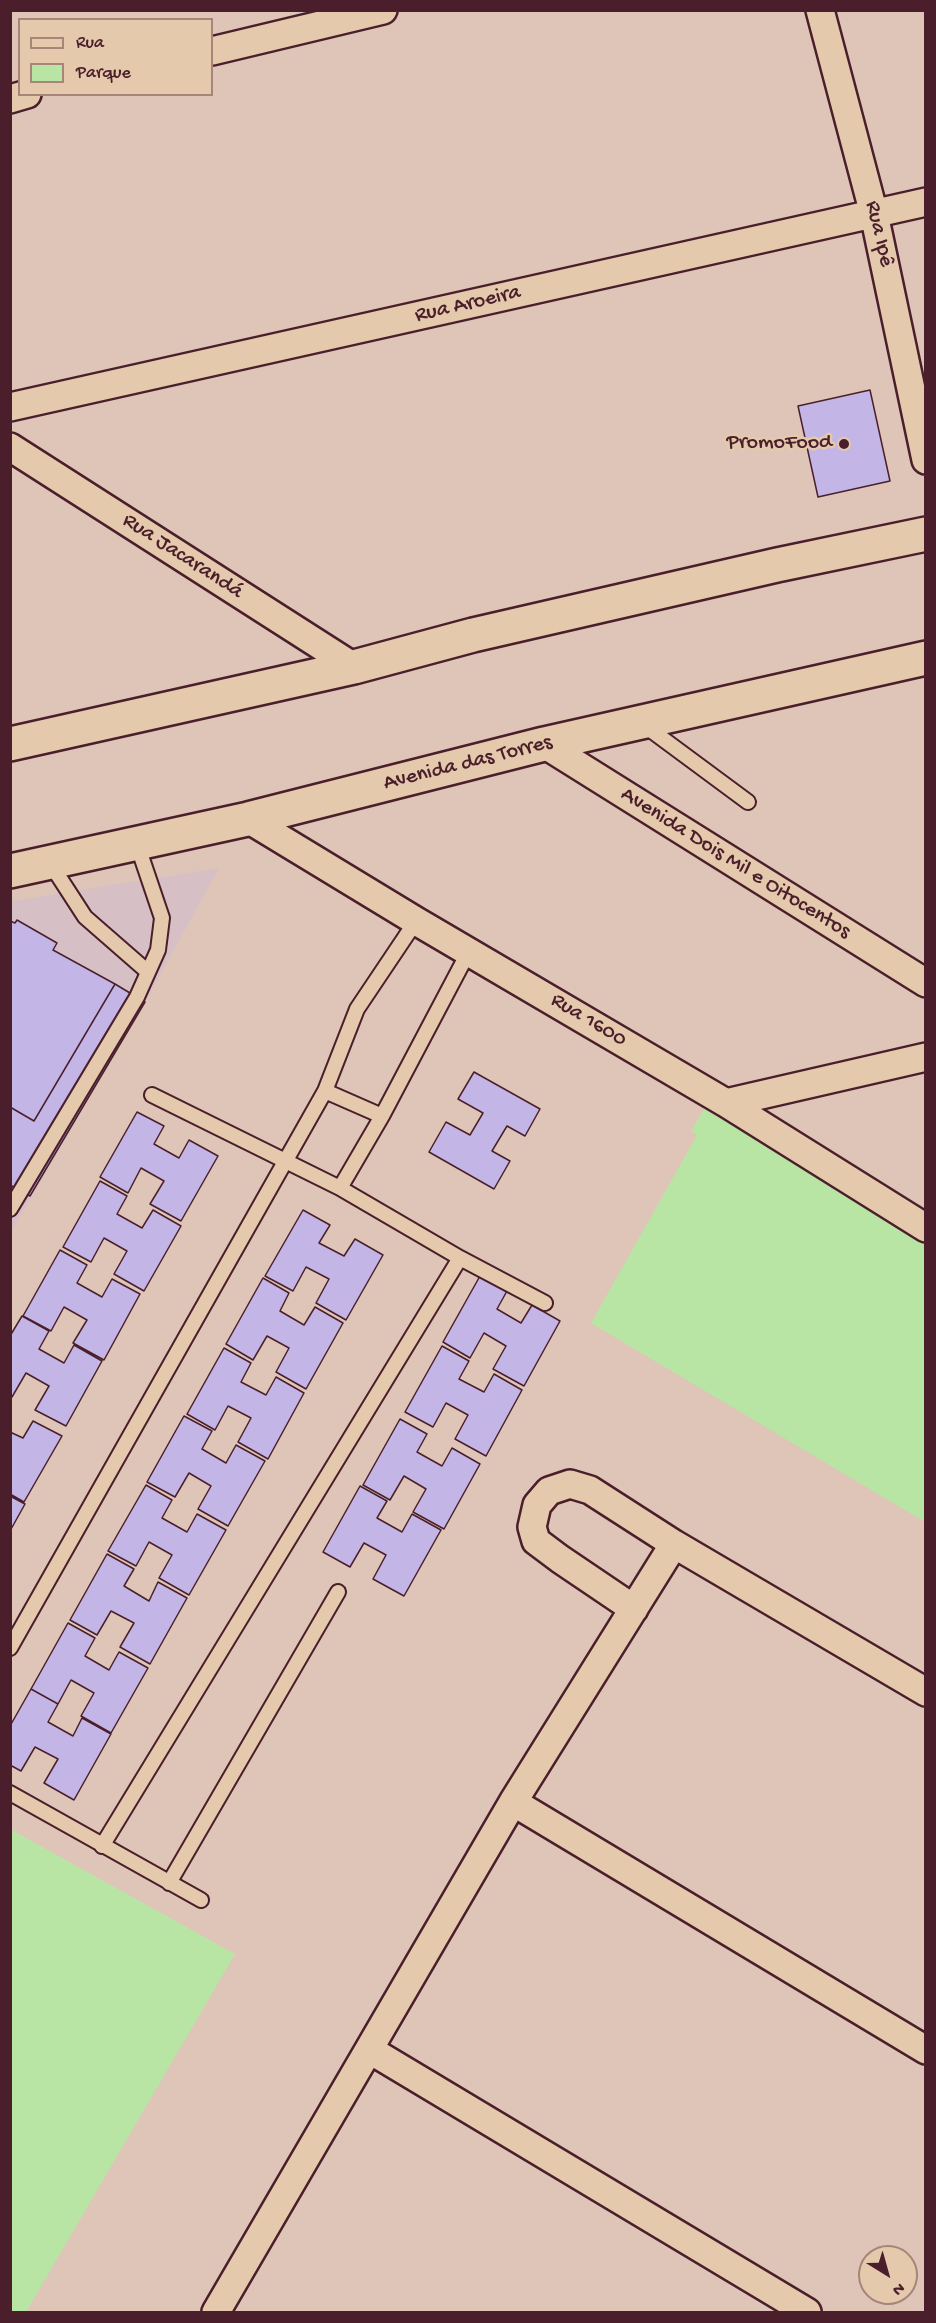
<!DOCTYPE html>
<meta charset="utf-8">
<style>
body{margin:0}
#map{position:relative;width:936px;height:2323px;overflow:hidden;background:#dec5b8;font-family:"Gochi Hand",sans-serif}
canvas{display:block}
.frame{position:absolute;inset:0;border:12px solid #4a1f2b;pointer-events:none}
.legend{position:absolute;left:18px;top:18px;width:195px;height:78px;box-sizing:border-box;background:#e5c9ac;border:2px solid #a78578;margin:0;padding:8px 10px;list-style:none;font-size:18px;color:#4a1f2b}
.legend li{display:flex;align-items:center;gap:12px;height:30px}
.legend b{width:30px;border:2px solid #a78578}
.north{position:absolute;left:858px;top:2245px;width:60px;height:60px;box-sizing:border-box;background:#e5c9ac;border:2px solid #a78578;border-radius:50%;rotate:143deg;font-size:16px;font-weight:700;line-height:24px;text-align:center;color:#4a1f2b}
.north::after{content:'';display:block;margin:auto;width:21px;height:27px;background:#4a1f2b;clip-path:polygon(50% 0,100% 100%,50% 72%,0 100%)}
</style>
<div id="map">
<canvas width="936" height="2323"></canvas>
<div class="frame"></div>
<ul class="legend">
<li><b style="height:8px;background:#e5c9ac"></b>Rua</li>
<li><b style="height:16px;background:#b8e5a3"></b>Parque</li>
</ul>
<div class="north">N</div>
</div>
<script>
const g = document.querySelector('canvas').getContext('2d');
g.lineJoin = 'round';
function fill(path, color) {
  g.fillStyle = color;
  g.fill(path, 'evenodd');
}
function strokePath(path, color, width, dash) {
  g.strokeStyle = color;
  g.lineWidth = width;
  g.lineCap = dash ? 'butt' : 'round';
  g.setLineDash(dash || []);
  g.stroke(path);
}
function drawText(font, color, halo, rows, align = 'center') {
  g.font = font + ' "Gochi Hand",sans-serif';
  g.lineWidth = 5;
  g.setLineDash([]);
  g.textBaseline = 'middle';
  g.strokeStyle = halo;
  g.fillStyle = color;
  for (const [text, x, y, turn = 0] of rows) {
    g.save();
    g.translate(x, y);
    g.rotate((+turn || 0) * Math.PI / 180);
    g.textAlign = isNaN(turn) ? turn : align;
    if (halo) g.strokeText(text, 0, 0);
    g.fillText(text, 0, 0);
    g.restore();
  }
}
fill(new Path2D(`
 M219,868L145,1002L11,1232V901Z`), '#d6c0c6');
fill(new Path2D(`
 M709,1101L925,1235V1522L591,1323L697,1135L691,1131Z
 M10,1829L235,1954L26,2312H10Z`), '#b8e5a3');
const building = new Path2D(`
 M870,390L890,481L818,497L798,406Z
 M17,920L57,943L53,950L115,984L34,1121L10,1107V921L15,923Z
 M115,984L145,1002L30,1196L10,1185V1107L34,1121Z
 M474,1072L540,1109L525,1136L507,1126L492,1151L510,1161L494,1189L429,1152L446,1122L470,1135L483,1113L458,1099Z
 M137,1112L164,1126L154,1144L179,1158L189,1140L218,1156L181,1221L150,1204L164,1181L141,1168L128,1193L100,1177Z
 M100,1181L127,1196L117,1214L142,1228L153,1210L181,1226L144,1291L114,1274L127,1251L104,1238L91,1262L63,1247Z
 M303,1210L330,1225L319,1243L344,1256L355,1239L383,1255L346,1320L316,1303L329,1279L306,1267L293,1291L265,1276Z
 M60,1250L87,1265L77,1283L102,1297L112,1279L140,1294L104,1360L73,1343L87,1320L64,1307L51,1331L23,1316Z
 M480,1276L507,1291L497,1309L521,1323L532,1305L560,1321L524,1386L493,1369L506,1346L484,1333L470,1358L443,1342Z
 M263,1278L289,1293L280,1311L304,1325L315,1307L343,1323L306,1389L276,1372L289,1348L267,1336L253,1360L226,1344Z
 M22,1316L49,1331L39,1349L64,1363L74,1345L102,1361L66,1426L35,1410L49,1386L26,1373L12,1397H10V1336Z
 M442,1346L469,1361L459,1379L484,1392L494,1374L522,1390L486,1456L455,1439L468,1415L446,1403L433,1427L405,1412Z
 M224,1348L251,1363L241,1382L266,1395L276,1377L304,1393L268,1459L238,1442L251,1418L228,1406L215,1430L187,1414Z
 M184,1416L212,1431L202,1449L226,1463L236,1445L265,1461L228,1526L198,1509L211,1486L189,1473L175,1497L147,1482Z
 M400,1419L427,1434L417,1452L442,1466L452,1448L480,1464L444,1529L413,1512L426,1489L404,1476L390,1500L363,1485Z
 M33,1421L62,1436L24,1502L10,1494V1432L23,1438Z
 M146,1485L172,1500L162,1518L187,1532L197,1514L226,1530L189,1595L159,1578L172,1555L149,1542L136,1566L108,1551Z
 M360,1486L387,1501L377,1518L402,1532L412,1514L441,1530L404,1596L373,1579L386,1555L364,1543L350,1567L323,1552Z
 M10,1496L25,1504L10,1531Z
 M107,1554L134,1569L124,1586L149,1601L158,1582L187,1598L150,1664L120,1647L134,1623L111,1611L97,1635L70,1620Z
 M68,1623L95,1638L85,1656L109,1670L119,1652L148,1668L111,1733L81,1716L94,1693L71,1680L58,1704L31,1689Z
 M31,1689L58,1704L48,1722L73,1736L82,1718L111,1734L74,1800L44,1783L58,1759L35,1747L21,1771L10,1765V1726Z`);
fill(building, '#c3b5e6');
strokePath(building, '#4a1f2b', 1.5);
const service = new Path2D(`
 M644,725L748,802
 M50,863L85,917L148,972
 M416,921L357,1009L325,1091L382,1116L469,951
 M152,1095L340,1188L460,1258
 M340,1188L382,1116
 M10,1209L137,997L158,950L162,918L137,844
 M10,1648L325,1091
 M10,1793L201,1900
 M102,1846L460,1258L545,1303
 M169,1883L338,1592`);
const minor = new Path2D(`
 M820,10L874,214L926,460
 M212,51L383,10
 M10,99L27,94
 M10,407L926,202
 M10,447L354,667
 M544,744L926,983
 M248,819L416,921L726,1103L926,1228
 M726,1103L926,1057
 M634,1609L560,1559L536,1541L532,1527L537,1505L549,1491L570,1484L590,1490L674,1544
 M513,1802L926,2050
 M370,2050L807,2312
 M216,2312L513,1802L674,1544L926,1692`);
const primary = new Path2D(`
 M10,744L354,667L473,635L777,565L926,534
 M10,871L248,819L544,744L926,658`);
strokePath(service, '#4a1f2b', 18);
strokePath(minor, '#4a1f2b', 32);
strokePath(primary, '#4a1f2b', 38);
strokePath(service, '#e5c9ac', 14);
strokePath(minor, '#e5c9ac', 27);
strokePath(primary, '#e5c9ac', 33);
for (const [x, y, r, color] of [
 [844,444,6,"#4a1f2b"]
]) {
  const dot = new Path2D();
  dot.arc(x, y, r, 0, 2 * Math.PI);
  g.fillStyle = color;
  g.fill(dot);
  strokePath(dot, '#e5c9ac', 2);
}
drawText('22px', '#4a1f2b', '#e5c9ac', [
 ["Rua Ipê",878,234,77],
 ["Rua Aroeira",468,305,-13],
 ["Rua Jacarandá",182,557,33],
 ["Avenida das Torres",468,764,-14],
 ["Avenida Dois Mil e Oitocentos",735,864,32],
 ["Rua 1600",588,1021,31]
]);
drawText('22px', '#4a1f2b', '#e5c9ac', [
 ["PromoFood",832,444]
], 'right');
</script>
